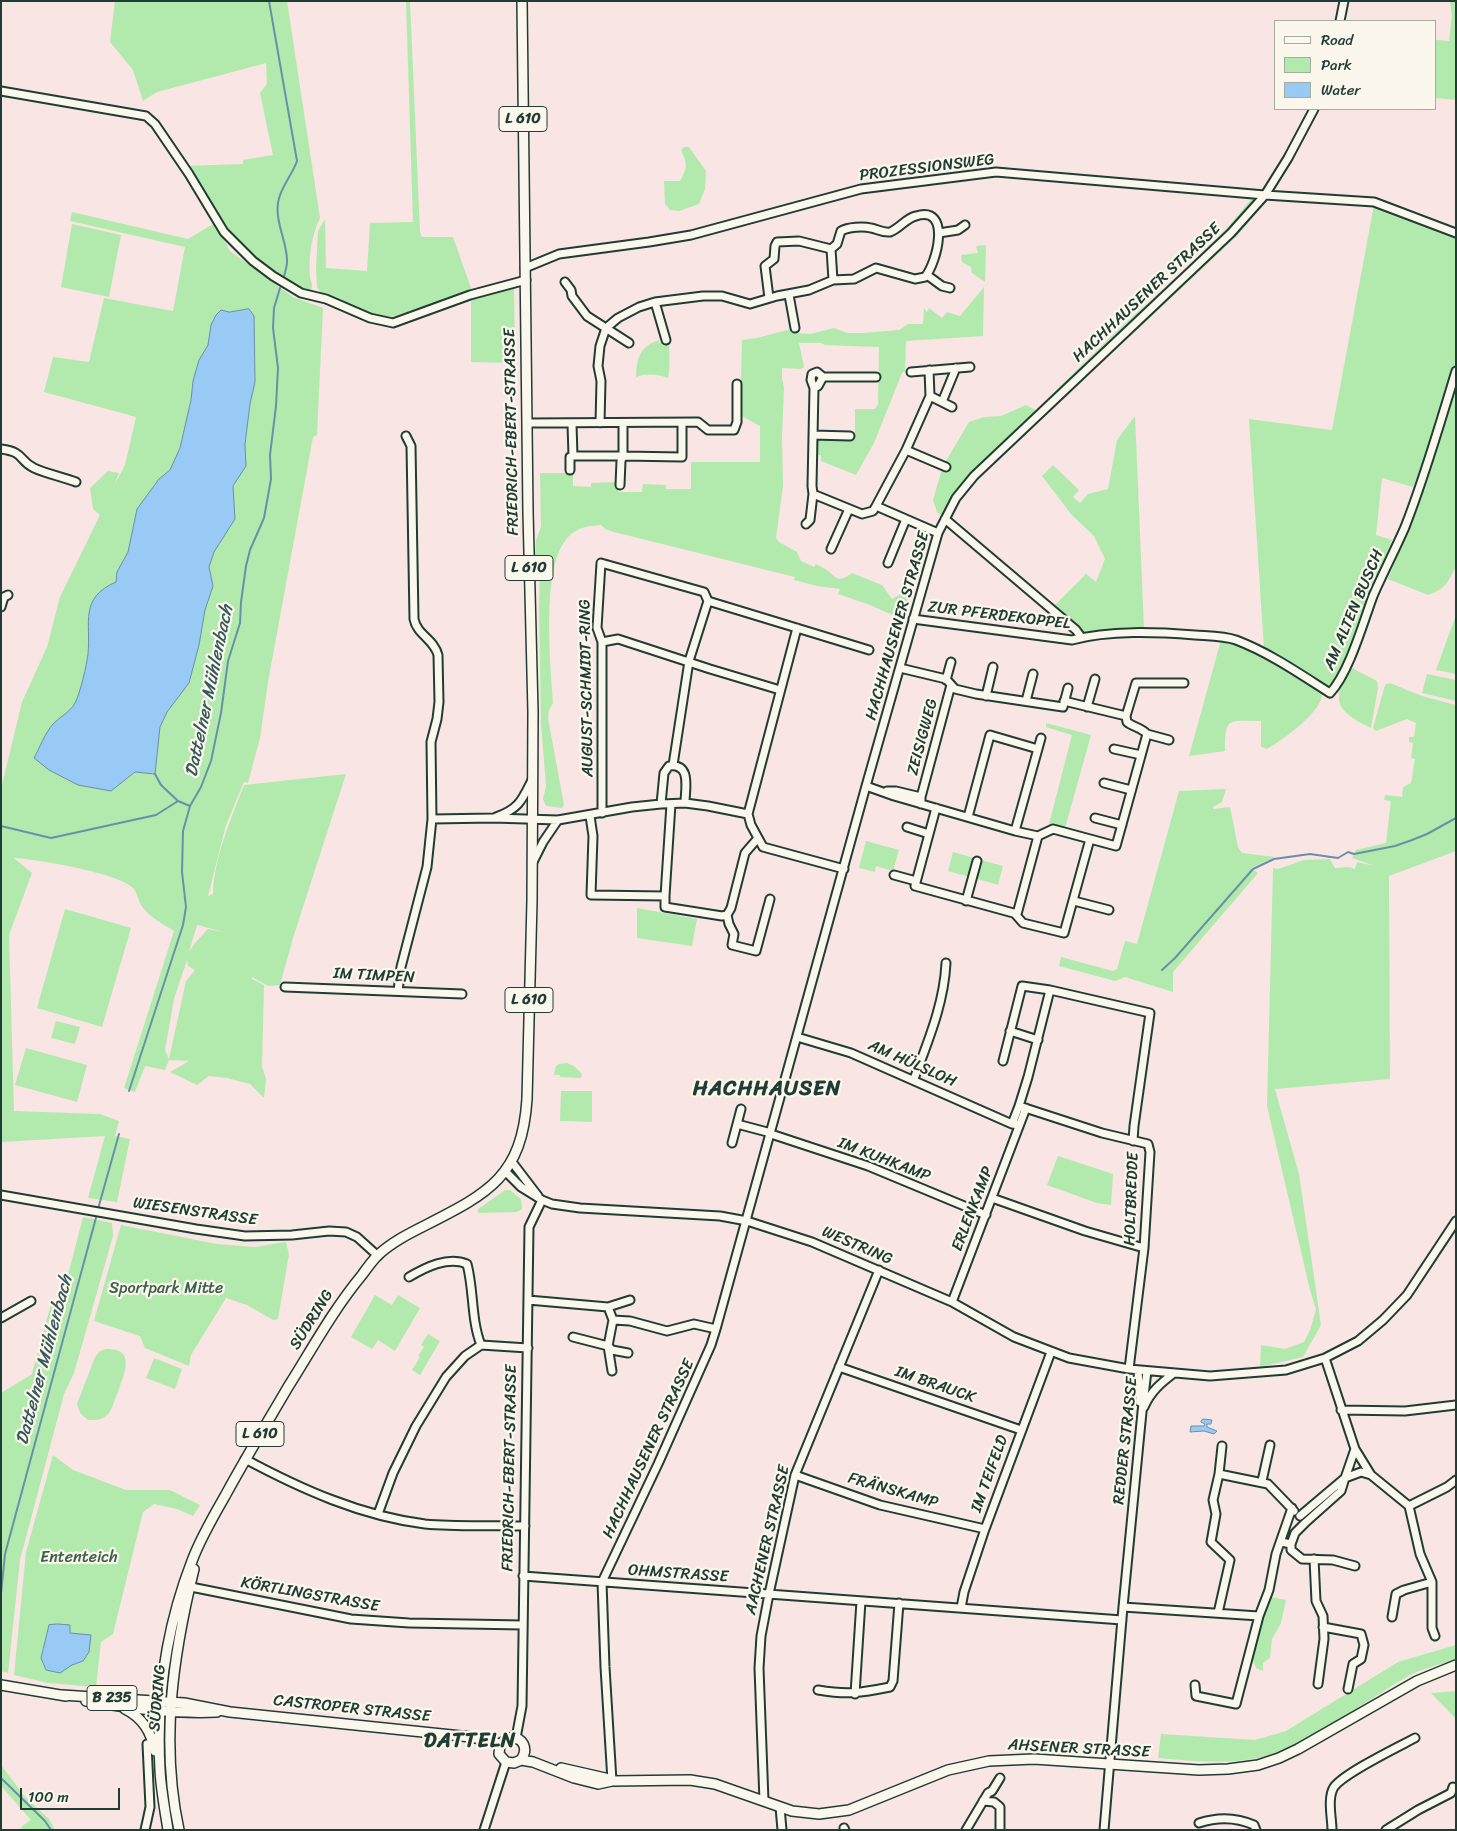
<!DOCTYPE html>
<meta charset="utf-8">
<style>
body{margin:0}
#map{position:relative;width:1457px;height:1831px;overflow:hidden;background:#f9e5e3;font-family:Sriracha,sans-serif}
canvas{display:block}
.frame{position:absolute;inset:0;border:2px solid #1f3d34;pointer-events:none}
.legend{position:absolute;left:1274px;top:20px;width:162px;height:90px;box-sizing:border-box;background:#fbf7ec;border:1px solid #a3ada2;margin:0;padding:6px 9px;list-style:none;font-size:15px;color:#1f3d34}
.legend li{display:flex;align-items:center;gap:10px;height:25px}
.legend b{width:25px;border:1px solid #a3ada2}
.scale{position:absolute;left:20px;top:1788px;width:100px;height:22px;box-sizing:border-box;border:2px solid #1f3d34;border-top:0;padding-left:6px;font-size:15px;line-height:18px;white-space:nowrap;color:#1f3d34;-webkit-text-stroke:4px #fbf7ec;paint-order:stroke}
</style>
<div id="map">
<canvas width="1457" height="1831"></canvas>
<div class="frame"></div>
<ul class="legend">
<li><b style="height:6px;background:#fbf7ec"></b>Road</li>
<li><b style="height:14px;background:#b2eaad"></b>Park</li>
<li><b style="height:14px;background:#99c9f5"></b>Water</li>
</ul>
<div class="scale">100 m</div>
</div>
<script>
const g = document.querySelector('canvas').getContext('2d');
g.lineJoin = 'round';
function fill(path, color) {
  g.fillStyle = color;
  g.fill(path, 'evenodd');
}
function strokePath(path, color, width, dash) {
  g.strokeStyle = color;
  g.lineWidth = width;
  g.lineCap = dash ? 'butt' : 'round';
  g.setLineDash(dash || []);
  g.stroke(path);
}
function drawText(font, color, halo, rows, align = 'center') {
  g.font = font + ' Sriracha,sans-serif';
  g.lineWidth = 4.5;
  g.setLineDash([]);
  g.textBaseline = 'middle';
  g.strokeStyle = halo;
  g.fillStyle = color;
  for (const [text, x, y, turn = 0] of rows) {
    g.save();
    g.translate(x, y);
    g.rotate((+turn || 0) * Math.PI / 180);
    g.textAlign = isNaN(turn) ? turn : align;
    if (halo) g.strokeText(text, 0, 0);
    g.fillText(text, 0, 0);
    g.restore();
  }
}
fill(new Path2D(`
 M115,1H287L320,218C312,233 308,259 310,276C311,282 313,285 311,291L302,290L264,265L235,239L218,217L187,166L243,164V160L273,155L260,93L267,84L266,63L157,92L143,101L133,70L110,42Z
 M406,1H410L420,232L422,237H453L472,291L391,317L376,315L322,295L317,287L316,269L318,231L325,219L326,268L367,271L370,223L413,222Z
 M1450,1H1456V100L1436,98V40L1449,41L1452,15Z
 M684,147H689L706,171L705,189L699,204L679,211L670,210L665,204L664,181H680C688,167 687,164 681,150Z
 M1270,197L1238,235L1138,329L1091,370L1043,403L1119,329L1190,265L1229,226L1252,198Z
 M1374,205L1404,214L1430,227L1456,237V364L1428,451L1413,487L1382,478L1376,535L1392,540L1340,674L1332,685H1325L1264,649L1249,419L1332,430Z
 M72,212L188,239L215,223L230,251L293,297L323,308L317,435L313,437L268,682L260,738L248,783L244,782L226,825L208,896L213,894C214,857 231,819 244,785L346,774L293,938L280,985L268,986L252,977V979L264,985L262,1066L266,1079L264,1098L250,1084L227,1078L209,1076L197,1085L170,1072L189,1061L169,1060L165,1070L145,1066L135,1092L124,1088L174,931C163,924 149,917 141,905C138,900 137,892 133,888C119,873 36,859 14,858L32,873L9,935L14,1111L100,1114L119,1121L115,1136L130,1139L117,1202L88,1198L105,1136L1,1142V789L22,702L47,647L60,597L100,515L93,509L90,488L108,471L119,473L115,484L125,465L136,417L44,392L53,357L89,362L104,298L173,311L185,247L70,221ZM197,925L228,933L208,929L195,943L189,952ZM187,960L188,966L195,970L186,981L169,1059L165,1050L174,999Z
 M72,224L121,235L109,297L61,287Z
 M986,245L985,282L972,273L971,267L962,262L961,255L978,253L976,246Z
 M514,286L515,363L471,362V298Z
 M984,287L983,336L906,341L905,371L902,373L874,443L856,475L821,461V455H816V440L820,438L855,437V409H875L878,404L879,347L825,345L821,343H799L804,367L801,369L782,368V379L784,388L782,436L783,486L776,538L779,542L797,552L801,561L814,567L816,564C819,566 824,568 827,570C838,579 838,583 852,573L882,585L892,599L913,587L904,620L870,605L838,594L840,589L817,586L794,580L795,577L614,532L605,529L601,525C589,526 578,527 569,536C540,564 551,664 553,703L549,710L548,718L564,805L562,808L546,806L543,799L546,786L541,723L539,609L540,562L538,556H535L536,541L541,526L540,473H573V486L591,487V483L618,482V492H642L643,484L666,485V489H691V462H760V426L740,415L742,340L757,338L791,329L794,333L810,334L834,328L847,333H863L899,330L908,324H923L924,308L927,312L929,308L942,318L947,312L960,316Z
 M659,340V343L668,341C670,347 670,372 668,378C657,374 647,373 636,377C637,358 639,347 659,340Z
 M1456,382V566C1448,583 1445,589 1428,595L1388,579L1414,511Z
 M1026,405L1037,411L972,474L943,517L937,512L933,500L943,466L969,422L984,417L1001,416Z
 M1135,416L1144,629L1130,627L1084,635L1053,607L1086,574L1096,582L1105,559L1094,536L1071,514L1042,476L1053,465L1079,490L1073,497L1080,503L1088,494L1108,489L1117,440Z
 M1456,615V674L1436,670Z
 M1221,640C1257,646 1290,671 1321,690C1329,708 1281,741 1267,749L1261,747V721C1228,721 1225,716 1225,751L1189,756Z
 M1352,668L1377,681L1378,688L1371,728C1359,722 1337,712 1339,696C1339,688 1345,678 1348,670Z
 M1427,674L1456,680V701L1422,693Z
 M1390,683L1422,696L1456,705V851L1389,876L1390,1079L1275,1089L1299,1174L1321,1325L1303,1357L1260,1367L1261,1345L1285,1349L1304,1342L1310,1330L1316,1310L1310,1290L1267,1106L1273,868L1278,869L1304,860L1330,859L1335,868L1349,867L1355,869L1357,862L1375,866L1352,858L1356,850L1386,843L1391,801L1384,800L1385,795L1402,797L1403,787L1411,783L1415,759L1411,758L1413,743L1409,742V737H1414L1416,723L1407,719L1376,731L1373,728L1385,685Z
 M1046,723L1091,735L1065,828L1057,827L1048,828L1072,735L1046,727Z
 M1226,789L1222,802L1213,807V809L1230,807L1238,847L1242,853L1275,857L1251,868L1258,873L1173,972V992L1125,977L1115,981L1059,966L1061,957L1113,971L1117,969L1125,941L1137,944L1179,791Z
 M866,841L899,850L893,871L876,866L875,872L859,868Z
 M953,852L974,858L975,862L970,877L948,871Z
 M981,860L1003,866L998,885L974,878L978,863Z
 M637,908L697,919L692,946L637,938Z
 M65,909L131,928L102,1027L37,1008Z
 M56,1021L80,1027L75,1044L51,1038Z
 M26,1048L87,1065L77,1102L15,1085Z
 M567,1063L574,1066L582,1074L581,1078L560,1077V1075H554L556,1066L559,1064Z
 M561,1091H592V1122L560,1121Z
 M1058,1156L1113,1174L1111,1205L1097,1203L1047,1185Z
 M505,1190H510L521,1199L522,1209L517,1212L479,1213L477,1210Z
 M83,1217L112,1223L113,1236L74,1373L64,1394L20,1560L8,1673L1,1671V1393L32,1374L51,1304L60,1306Z
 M121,1225L217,1244L255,1247L286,1242L289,1254L278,1319L273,1320L247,1305L226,1298L191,1355L189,1366L145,1348L140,1336L94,1321Z
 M375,1295L392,1305L398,1295L420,1308L395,1351L378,1340L372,1349L351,1337Z
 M428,1334L440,1341L420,1375L412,1370L420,1357L418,1356L424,1347L421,1345Z
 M106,1349C137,1348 124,1374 118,1392C115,1398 113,1407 109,1413C104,1420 95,1420 88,1420L80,1413L77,1404L95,1357L100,1351Z
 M154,1358L182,1369L175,1389L146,1378Z
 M53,1455L73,1470L126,1490H170L200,1505L193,1516L177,1509L154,1504L143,1512L113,1634L101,1642L96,1687L48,1683L14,1675L26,1552Z
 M1271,1597L1286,1600L1281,1623L1272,1639L1270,1658L1263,1663V1671L1256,1668L1251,1655L1256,1631L1263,1620L1267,1601Z
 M1456,1645V1659C1439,1665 1420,1669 1405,1678C1362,1703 1319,1738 1272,1754C1236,1766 1195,1761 1158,1758L1161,1734L1255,1740L1286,1731L1398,1662Z
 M1456,1691V1719L1431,1693Z
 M1,1765L25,1797L49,1819L55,1830H22L21,1827L31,1820L1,1786Z`), '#b2eaad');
const water = new Path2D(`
 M249,309L254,316L255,382L250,404L245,444L246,466L233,486L235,519L214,552L209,567L213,586L205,610L199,645L189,683L167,712L160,727L155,774L135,772L111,791L78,785L49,770L34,758C40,747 45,733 53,724C60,717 71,711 75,703C80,694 87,664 88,654C91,622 79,598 116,582L117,572L128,552L137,509L159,479L170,470L180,448L191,400L193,381L199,360L208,345L211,325L216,315L221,310L229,312Z
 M1203,1419L1212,1420L1211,1424H1207V1427L1217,1431L1214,1434L1204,1431L1190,1432L1191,1426H1204L1205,1424L1201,1422Z
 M58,1624L70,1625V1633L91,1635L89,1652L83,1661L72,1665L60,1673L46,1670L41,1658L49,1625Z`);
fill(water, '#99c9f5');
strokePath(water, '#6891a8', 1);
strokePath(new Path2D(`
 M269,1L297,161C292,176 280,187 278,203C275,223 288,244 287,262C287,266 285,272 284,277
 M155,774L161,785L178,801
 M1,826L51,838L156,815L178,801L190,806
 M1162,970L1175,958L1253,869L1274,859L1310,854L1338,858L1348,852L1354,854L1395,846L1412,840L1427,834L1456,818
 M129,1091L183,925L186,907L182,872L183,831L190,806L201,787L211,761L221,713L228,661L240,623L241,602L246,566L250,550L264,518L271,479L270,455L276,406L278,368L273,328L274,308L280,288
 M98,1209L119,1134
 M1,1594L5,1554L97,1214
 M1,1778L45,1821L51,1830`), '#6891a8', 2);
const minor = new Path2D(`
 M1340,21L1344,1
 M1,91L146,116L155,124L189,174L224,232L253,261L273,276L301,293L326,299L370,318L393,323L470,295L526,280
 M939,233L958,230L965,225
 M831,249L833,280
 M525,268L559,254L649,242L691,235L861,189L996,172L1265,195L1374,202L1456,233
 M927,275L942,286L950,288
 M565,282L571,290L572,296L587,316L629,343
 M789,295L795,328
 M655,302L666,340
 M911,372L970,367
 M823,377H876
 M814,388L811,380L812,374L817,372L823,377L818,386L814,388L812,486L813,494L862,514L873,511L876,506L938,533
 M930,396L942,402L956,368
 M942,402L952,407
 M527,423L698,422L708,430H734L737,422V384
 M600,423L601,381L598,366L600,346L606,328L618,318L639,307L655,302L703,296H722L750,304L777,296L809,290L833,280L854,279L876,268L915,279L925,277C937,263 952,205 916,216C906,218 899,229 890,232C883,233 877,229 871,228C863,226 848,227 841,231L837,244L831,249L799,241L777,242L775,246L774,259L765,266L769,298
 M572,424L573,456H623V423
 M813,435L850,436
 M1,449C25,452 18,460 34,468C47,474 63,477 76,482
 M906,450L946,467
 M570,470V457L573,456
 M620,485L621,461L623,456L682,457V423
 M876,506L906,450L930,396L929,370
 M945,519L1076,630L1081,637
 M806,524L810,520L813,494
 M831,549L849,509
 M888,563L906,519
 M1,607L4,597L8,595
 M913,619L1072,640C1110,630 1156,632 1195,635C1208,636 1224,636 1236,640C1270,653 1300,674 1330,693C1349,673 1363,623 1373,596C1383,573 1395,550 1405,527C1425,476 1440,423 1456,371
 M602,642L618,639L710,669L780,690
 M900,668L946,679L955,689L976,694L1063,707L1068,688
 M946,680L951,662
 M986,696L993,667
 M1026,701L1033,674
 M1064,701L1126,716
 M1087,707L1095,679
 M1126,716L1136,683H1184
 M1147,734L1169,740
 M1114,749L1141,755
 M673,765L689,661L708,601
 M1104,783L1131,790
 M866,786L894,796L1015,831L1038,836L1053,829L1116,846L1147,734C1142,728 1133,727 1127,722L1126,716
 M887,791H896L921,797
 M661,804L664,773L669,766C692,763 685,789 685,803
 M921,804V797L951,685
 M936,808L915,886L1017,914L1016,915L1023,923L1064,933L1090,839
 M602,813V642L597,628L601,563L704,592L708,601L869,650
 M748,814L797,628
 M590,816L593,836L591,895L665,896V907L722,916L727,915L731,908L745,853L758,838
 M496,817C519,809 522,800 532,780
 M968,817L990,735L1038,749
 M1095,818L1122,825
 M432,819L493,818L558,820L632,807L661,804L685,803L708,806L748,814L751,825L763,847L844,869
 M907,827L929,834
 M1015,831L1041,738
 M533,862L543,842L558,820
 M894,875L916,881
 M665,896L671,804
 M966,901L977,861
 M1074,901L1109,910
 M1017,914L1038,836
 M727,915L729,924L734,934L732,945L756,951L770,899
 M285,987L462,994
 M398,991L401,967L427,867L432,819L431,742L437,719L439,702L438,655C434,639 417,635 414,619L411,446L406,436
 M1010,1031L1038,1040
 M797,1037L851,1053L1012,1124
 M1003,1061L1022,986L1050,990L1150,1013L1134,1126L1133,1141
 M914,1079C928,1041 944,1004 946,963
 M1019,1106L1028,1077L1050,990
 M737,1124L771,1133
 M1019,1125L1012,1124L1019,1106L1102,1133L1148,1144L1150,1152L1144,1248L1129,1369
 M771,1134L868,1166L986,1215
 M732,1143L741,1109
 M512,1162L538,1196
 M505,1171L521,1187L542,1200L552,1204L580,1208L720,1216L747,1221L812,1242L952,1302L1014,1337L1069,1358L1129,1369L1210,1376L1286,1370L1325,1358L1358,1341L1383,1320L1407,1295L1456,1221
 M1,1195L196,1229L245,1236L292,1235L329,1231L346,1232L357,1237L378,1256
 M992,1198L1085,1231L1144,1248
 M409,1277C426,1267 448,1256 467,1264C474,1290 471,1320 481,1345
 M528,1300L608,1307L613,1320L630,1321L667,1331L694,1324L716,1329
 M952,1302L1026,1108
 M608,1307L630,1300
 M1,1318L31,1301
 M573,1337L608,1346L612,1350L628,1353
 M839,1367L1021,1430
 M1138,1370L1140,1402
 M612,1371L608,1346L613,1320
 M1144,1407C1151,1391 1161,1383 1174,1373
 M1341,1410L1405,1411L1456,1405
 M1355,1449L1371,1475L1409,1506L1420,1554L1432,1582V1628L1435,1636
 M245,1459C301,1489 361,1516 425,1524C458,1527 492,1525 525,1526
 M1219,1474L1268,1484L1294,1511
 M795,1475L880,1505L985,1529
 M1262,1481L1270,1445
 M1409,1506L1447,1487L1456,1480
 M378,1514L393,1473L416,1426L446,1377L465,1356L481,1345L528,1348
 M1300,1516L1345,1478L1355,1449L1325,1358
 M1281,1542L1291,1544L1295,1533L1305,1523L1341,1491L1345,1478L1361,1472L1371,1475
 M1291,1544V1550L1302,1559L1333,1560L1355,1566
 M1314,1559L1316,1601L1323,1616L1324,1639L1318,1684
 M523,1576L1122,1620
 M186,1586L351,1619L409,1623L523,1625
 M1123,1607L1259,1616L1269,1590L1276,1554L1292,1508
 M961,1608L964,1592L985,1529L1051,1352
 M1218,1613L1230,1560L1211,1542L1216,1514L1213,1500L1219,1474L1222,1446
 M1392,1617L1396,1594L1404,1590L1432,1582
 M1323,1627L1361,1634L1364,1645L1361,1659L1353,1664L1348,1689
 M1195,1685L1196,1696L1236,1704L1259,1616
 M818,1690C848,1695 860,1693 890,1687L893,1681L899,1603
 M855,1694L861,1601
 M516,1738L522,1706L529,1227L542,1200
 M612,1781L605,1667L602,1582L658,1464L711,1345L716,1329L866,786L938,533L956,498L974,476L1231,233L1265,195L1288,158L1314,109
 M764,1801L759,1668L761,1636L769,1594L795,1475L879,1270
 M983,1801L994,1802L1000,1807V1830
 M780,1807L782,1830
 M1199,1823C1217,1817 1236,1817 1254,1825L1256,1830
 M844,1828L845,1830
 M145,1830L150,1807L147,1744
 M484,1830L506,1762
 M966,1830L988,1793L992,1791L1000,1778
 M1104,1830L1123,1607L1142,1412L1147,1371
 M1332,1830C1332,1818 1327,1798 1334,1787C1344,1773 1398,1747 1415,1738
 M1386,1830L1418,1810L1451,1793L1453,1787`);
const major = new Path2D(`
 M1,1685L66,1696
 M62,1695L184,1703L230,1712L471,1737L500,1744
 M86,1701C130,1708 173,1714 217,1712
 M125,1709C143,1718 151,1732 155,1751
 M521,1760C529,1748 523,1736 508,1738L500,1744L499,1754L506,1762L514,1763L521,1760L533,1762L574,1778L598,1784L612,1781L690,1780L715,1784L792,1811L819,1814L849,1810L948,1770L989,1761L1034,1759L1199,1770L1228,1769L1258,1765L1279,1758L1298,1749L1417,1681L1456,1665
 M561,1768L605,1778L612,1781
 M168,1830C165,1810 161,1790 160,1770C156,1698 166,1628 192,1561C200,1539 213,1517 225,1496C245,1459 267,1423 288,1387C312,1349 333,1310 362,1275C367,1268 372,1261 378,1255C392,1242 410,1233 426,1225C489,1193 522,1176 527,1099L532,901L533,712L528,512L522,1
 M179,1830C160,1742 173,1655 194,1569`);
strokePath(minor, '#1f3d34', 11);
strokePath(major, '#1f3d34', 12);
strokePath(minor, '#fbf7ec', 7);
strokePath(major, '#fbf7ec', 9);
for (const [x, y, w] of [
 [523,119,48],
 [529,568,48],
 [529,1000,48],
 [260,1434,48],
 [112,1698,50]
]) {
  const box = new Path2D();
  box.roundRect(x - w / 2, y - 12.5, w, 25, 4);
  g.fillStyle = '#fbf7ec';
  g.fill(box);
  strokePath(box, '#1f3d34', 1);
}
drawText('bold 15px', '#1f3d34', null, [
 ["L 610",523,119],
 ["L 610",529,568],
 ["L 610",529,1000],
 ["L 610",260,1434],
 ["B 235",112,1698]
]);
drawText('16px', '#1f3d34', '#fbf7ec', [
 ["PROZESSIONSWEG",927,168,-7],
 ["HACHHAUSENER STRASSE",1147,293,-43],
 ["FRIEDRICH-EBERT-STRASSE",512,432,-91],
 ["AM ALTEN BUSCH",1354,610,-67],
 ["ZUR PFERDEKOPPEL",999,616,7],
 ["HACHHAUSENER STRASSE",898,626,-74],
 ["AUGUST-SCHMIDT-RING",587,688,-91],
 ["ZEISIGWEG",923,737,-75],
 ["IM TIMPEN",374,976,3],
 ["AM HÜLSLOH",912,1064,24],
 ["IM KUHKAMP",884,1160,21],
 ["HOLTBREDDE",1132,1199,-88],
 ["ERLENKAMP",973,1209,-69],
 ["WIESENSTRASSE",195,1212,8],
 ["WESTRING",857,1246,23],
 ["SÜDRING",312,1320,-58],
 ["IM BRAUCK",935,1385,19],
 ["REDDER STRASSE",1126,1441,-84],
 ["HACHHAUSENER STRASSE",649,1449,-65],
 ["FRIEDRICH-EBERT-STRASSE",510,1468,-89],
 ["IM TEIFELD",990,1474,-70],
 ["FRÄNSKAMP",893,1491,16],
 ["AACHENER STRASSE",768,1540,-77],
 ["OHMSTRASSE",678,1574,4],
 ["KÖRTLINGSTRASSE",310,1595,10],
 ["SÜDRING",158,1698,-85],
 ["CASTROPER STRASSE",352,1709,6],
 ["AHSENER STRASSE",1079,1749,3]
]);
drawText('16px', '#3c604c', '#fbf7ec', [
 ["Sportpark Mitte",166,1289],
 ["Ententeich",79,1558]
]);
drawText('italic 18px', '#37595b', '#fbf7ec', [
 ["Dattelner Mühlenbach",210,691,-78],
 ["Dattelner Mühlenbach",45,1360,-75]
]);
g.letterSpacing = '1px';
drawText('bold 21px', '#1f3d34', '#fbf7ec', [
 ["HACHHAUSEN",767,1090],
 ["DATTELN",470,1742]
]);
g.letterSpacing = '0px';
</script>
